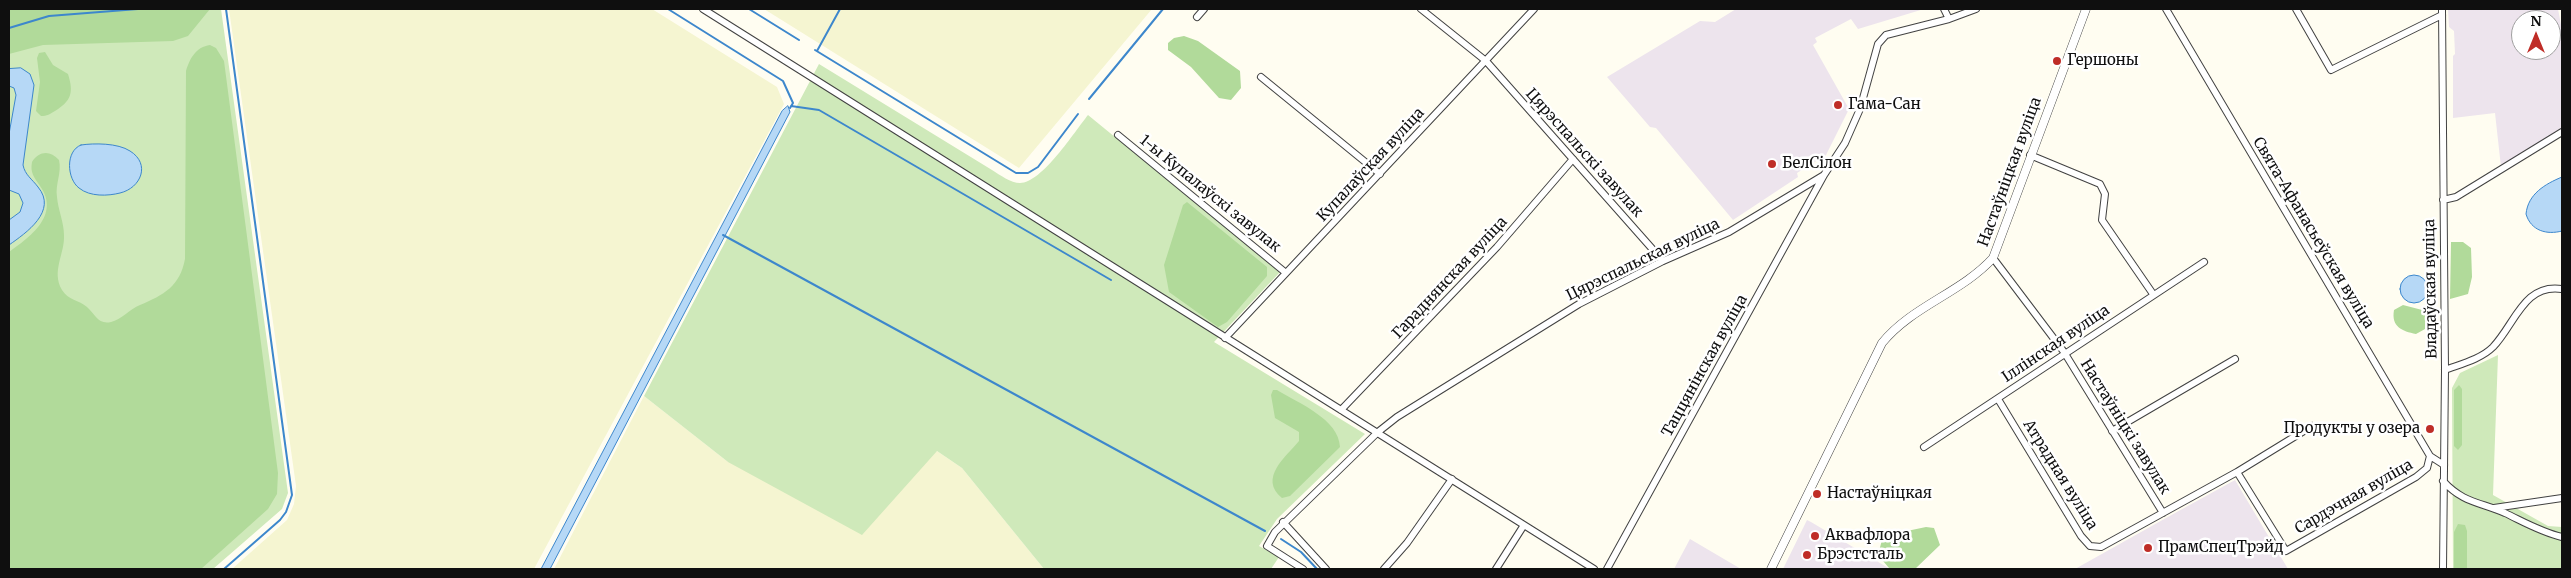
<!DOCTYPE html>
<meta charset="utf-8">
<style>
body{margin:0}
#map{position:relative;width:2571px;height:578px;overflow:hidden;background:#fffdf1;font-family:Merriweather,serif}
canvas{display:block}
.frame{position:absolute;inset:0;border:10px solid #0f0f0f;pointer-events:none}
.north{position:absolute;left:2511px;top:10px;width:50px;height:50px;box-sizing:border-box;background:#fff;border:1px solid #9f9f9f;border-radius:50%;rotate:0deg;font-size:14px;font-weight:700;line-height:20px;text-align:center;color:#0f0f0f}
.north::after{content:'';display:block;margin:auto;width:18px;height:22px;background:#bf2d27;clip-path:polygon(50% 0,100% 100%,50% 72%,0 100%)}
</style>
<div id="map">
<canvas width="2571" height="578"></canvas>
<div class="frame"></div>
<div class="north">N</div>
</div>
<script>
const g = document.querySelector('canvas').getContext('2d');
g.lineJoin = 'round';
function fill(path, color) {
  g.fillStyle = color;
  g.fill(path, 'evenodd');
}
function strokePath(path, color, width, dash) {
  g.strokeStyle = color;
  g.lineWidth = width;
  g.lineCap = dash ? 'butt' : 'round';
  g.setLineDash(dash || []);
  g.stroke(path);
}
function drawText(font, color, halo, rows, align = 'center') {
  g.font = font + ' Merriweather,serif';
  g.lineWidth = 5;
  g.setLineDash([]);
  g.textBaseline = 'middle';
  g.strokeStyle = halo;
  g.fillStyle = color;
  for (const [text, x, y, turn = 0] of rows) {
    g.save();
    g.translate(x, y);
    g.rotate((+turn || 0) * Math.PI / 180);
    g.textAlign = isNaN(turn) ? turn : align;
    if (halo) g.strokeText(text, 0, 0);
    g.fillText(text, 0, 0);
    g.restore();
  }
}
fill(new Path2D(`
 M1736,9H1924L1858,29L1851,19L1815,38L1817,42L1813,45L1849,109L1826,155L1797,173L1798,177L1733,220L1656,128L1650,127L1607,77L1700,21L1715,22Z
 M2448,9H2558L2562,30V128L2501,167L2495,113L2453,118V56L2455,54L2454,31L2449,27ZM2521,20H2551V50H2521Z
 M2235,480L2288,569H2075L2166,518Z
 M1807,520L1811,522L1890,569H1783Z
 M1690,539L1741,569H1674Z`), '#ede4ed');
fill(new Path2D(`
 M229,9H652L777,87L784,104L534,569H232L287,520L294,504L296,486Z
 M764,9H1152L1019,168Z
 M644,396L728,462L937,451L962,468L1044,569H554Z`), '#f5f5d1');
fill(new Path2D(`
 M9,9H221L288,493L282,509L213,569H9Z
 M819,64L992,170C1000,175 1011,183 1020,183C1042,183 1075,131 1088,115L1280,272L1214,342L1365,434L1277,519L1259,546L1279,557L1271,569H1044L962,468L937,451L862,535L728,462L644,396Z
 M2498,355L2493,495L2548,526L2562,527V569H2453L2452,388L2460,373Z`), '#cfe9ba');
fill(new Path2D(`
 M9,9H210L188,36L173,41L43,45L9,54Z
 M1184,36L1198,41L1240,71L1241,88L1231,100L1219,98L1191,67L1168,50V43L1174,38Z
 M210,45L216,48L224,61L278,473L277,494L268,509L201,569H9V252C29,238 61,215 40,186C34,177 30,173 32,162C39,151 50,150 59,160C62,173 55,184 57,197C58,210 64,222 64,235C65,254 51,271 62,290C68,300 79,300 87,307C95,314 98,325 111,322C121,320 130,309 140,305C164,295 180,286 185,259L186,71C190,58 196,47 210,45Z
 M45,52L53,65L68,74C74,93 71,101 55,111C50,114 47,116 41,116L36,111L40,82L37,58L39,53Z
 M1187,202L1267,267V276L1227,322L1218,327L1169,292L1164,265L1183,205Z
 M2451,242H2463L2471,248L2472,277L2468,294L2450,299Z
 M2403,305L2426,311L2425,329L2416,334C2402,331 2391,327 2394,310Z
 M2459,385L2462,389V445L2458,450L2454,446V390Z
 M1273,390H1277C1298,403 1339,419 1340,447L1290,496L1282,498C1258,478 1286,457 1299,441V432L1275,418L1271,395Z
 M2458,524L2465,525L2467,531V569H2454V532Z
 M1926,527L1934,528L1940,545L1915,569L1889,568L1878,555L1883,536Z`), '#b1da9a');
const water = new Path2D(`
 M21,68L30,74L34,85L23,165C25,175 32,179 38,187C58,211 26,233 9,245V220L20,212L23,203L19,194L9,190V134L16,95L14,88L9,86V69Z
 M788,106L790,112L550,569H541L782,111Z
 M81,145C94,143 118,143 130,151C151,164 141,188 120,193C108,196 90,197 79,188C67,179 65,151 81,145Z
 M2562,177V231C2547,235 2531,231 2526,214C2528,194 2545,184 2562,177Z
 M2400 289a14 14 0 1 1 28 0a14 14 0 1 1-28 0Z`);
fill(water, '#b6d8f6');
strokePath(water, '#3d87cc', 1);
strokePath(new Path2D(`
 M668,9L783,81L793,103L790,108
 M749,9L799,40
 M9,28L49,16L138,9
 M815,50L1016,173H1028L1038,167L1078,114
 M817,51L840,9
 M1089,99L1163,9
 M791,106L819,110L1111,280
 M723,235L1265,531
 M1281,539L1301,552L1317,569
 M224,569L280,520L286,512L292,495L226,9`), '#3d87cc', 2);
const minor = new Path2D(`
 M703,9L1594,569
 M1421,9L1486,61L1663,261
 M1944,9L1949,19
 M2166,9L2430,456L2444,465
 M2296,9L2331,70L2442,15
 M2442,9L2445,370L2443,569
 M1197,17L1204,9
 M1261,77L1380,174
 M1118,135L1286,273
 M2030,155L2100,184L2105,194L2102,220L2153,294
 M2443,200L2456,197L2562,132
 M1993,258L2064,352L2163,513
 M1225,338L1534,9
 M2445,370C2461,364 2481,359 2493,347C2515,324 2524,283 2562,289
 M1998,399L2081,536L2090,546L2101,547L2237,472L2312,426
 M1341,410L1497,247L1573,159
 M2112,431L2235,359
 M1924,447L2204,262
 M2237,472L2286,551L2416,477L2427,468L2430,456
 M2443,481C2463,503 2480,502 2505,513C2524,522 2541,532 2562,537
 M2494,508L2562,498
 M1283,522L1326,569
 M1303,569L1267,546L1275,532L1378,432L1397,417L1579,304L1663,261L1729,232L1824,175
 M1384,569L1407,543L1452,479
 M1496,569L1524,525
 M1607,569L1824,175L1845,143L1860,109L1878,44L1886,35L1949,19L1976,9`);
const tertiary = new Path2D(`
 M1771,569L1882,343C1912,306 1961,293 1993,258L2086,9`);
strokePath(minor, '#424242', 8);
strokePath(tertiary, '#424242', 9);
strokePath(minor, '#fff', 6);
strokePath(tertiary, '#fff', 8);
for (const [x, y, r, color] of [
 [2057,61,5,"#bf2d27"],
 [1838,105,5,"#bf2d27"],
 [1772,164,5,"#bf2d27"],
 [2430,429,5,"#bf2d27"],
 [1817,494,5,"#bf2d27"],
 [1815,536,5,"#bf2d27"],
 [2148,548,5,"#bf2d27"],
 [1807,555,5,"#bf2d27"]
]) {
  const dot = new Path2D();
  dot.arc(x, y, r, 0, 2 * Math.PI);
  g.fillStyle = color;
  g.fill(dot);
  strokePath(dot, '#fff', 2);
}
drawText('15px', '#0f0f0f', '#fff', [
 ["Гершоны",2067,61],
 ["Гама-Сан",1848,105],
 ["БелСілон",1782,164],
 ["Продукты у озера",2420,429,"right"],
 ["Настаўніцкая",1827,494],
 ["Аквафлора",1825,536],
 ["ПрамСпецТрэйд",2158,548],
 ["Брэстсталь",1817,555]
], 'left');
drawText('15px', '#0f0f0f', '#fff', [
 ["Цярэспальскі завулак",1584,153,48],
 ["Купалаўская вуліца",1371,165,-47],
 ["Настаўніцкая вуліца",2010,172,-70],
 ["1-ы Купалаўскі завулак",1210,194,39],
 ["Свята-Афанасьеўская вуліца",2313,233,59],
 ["Цярэспальская вуліца",1643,260,-26],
 ["Гараднянская вуліца",1450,278,-47],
 ["Владаўская вуліца",2431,289,-91],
 ["Іллінская вуліца",2056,344,-34],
 ["Таццянінская вуліца",1705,366,-61],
 ["Настаўніцкі завулак",2125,427,58],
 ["Атрадная вуліца",2060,475,58],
 ["Сардэчная вуліца",2354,497,-30]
]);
</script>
